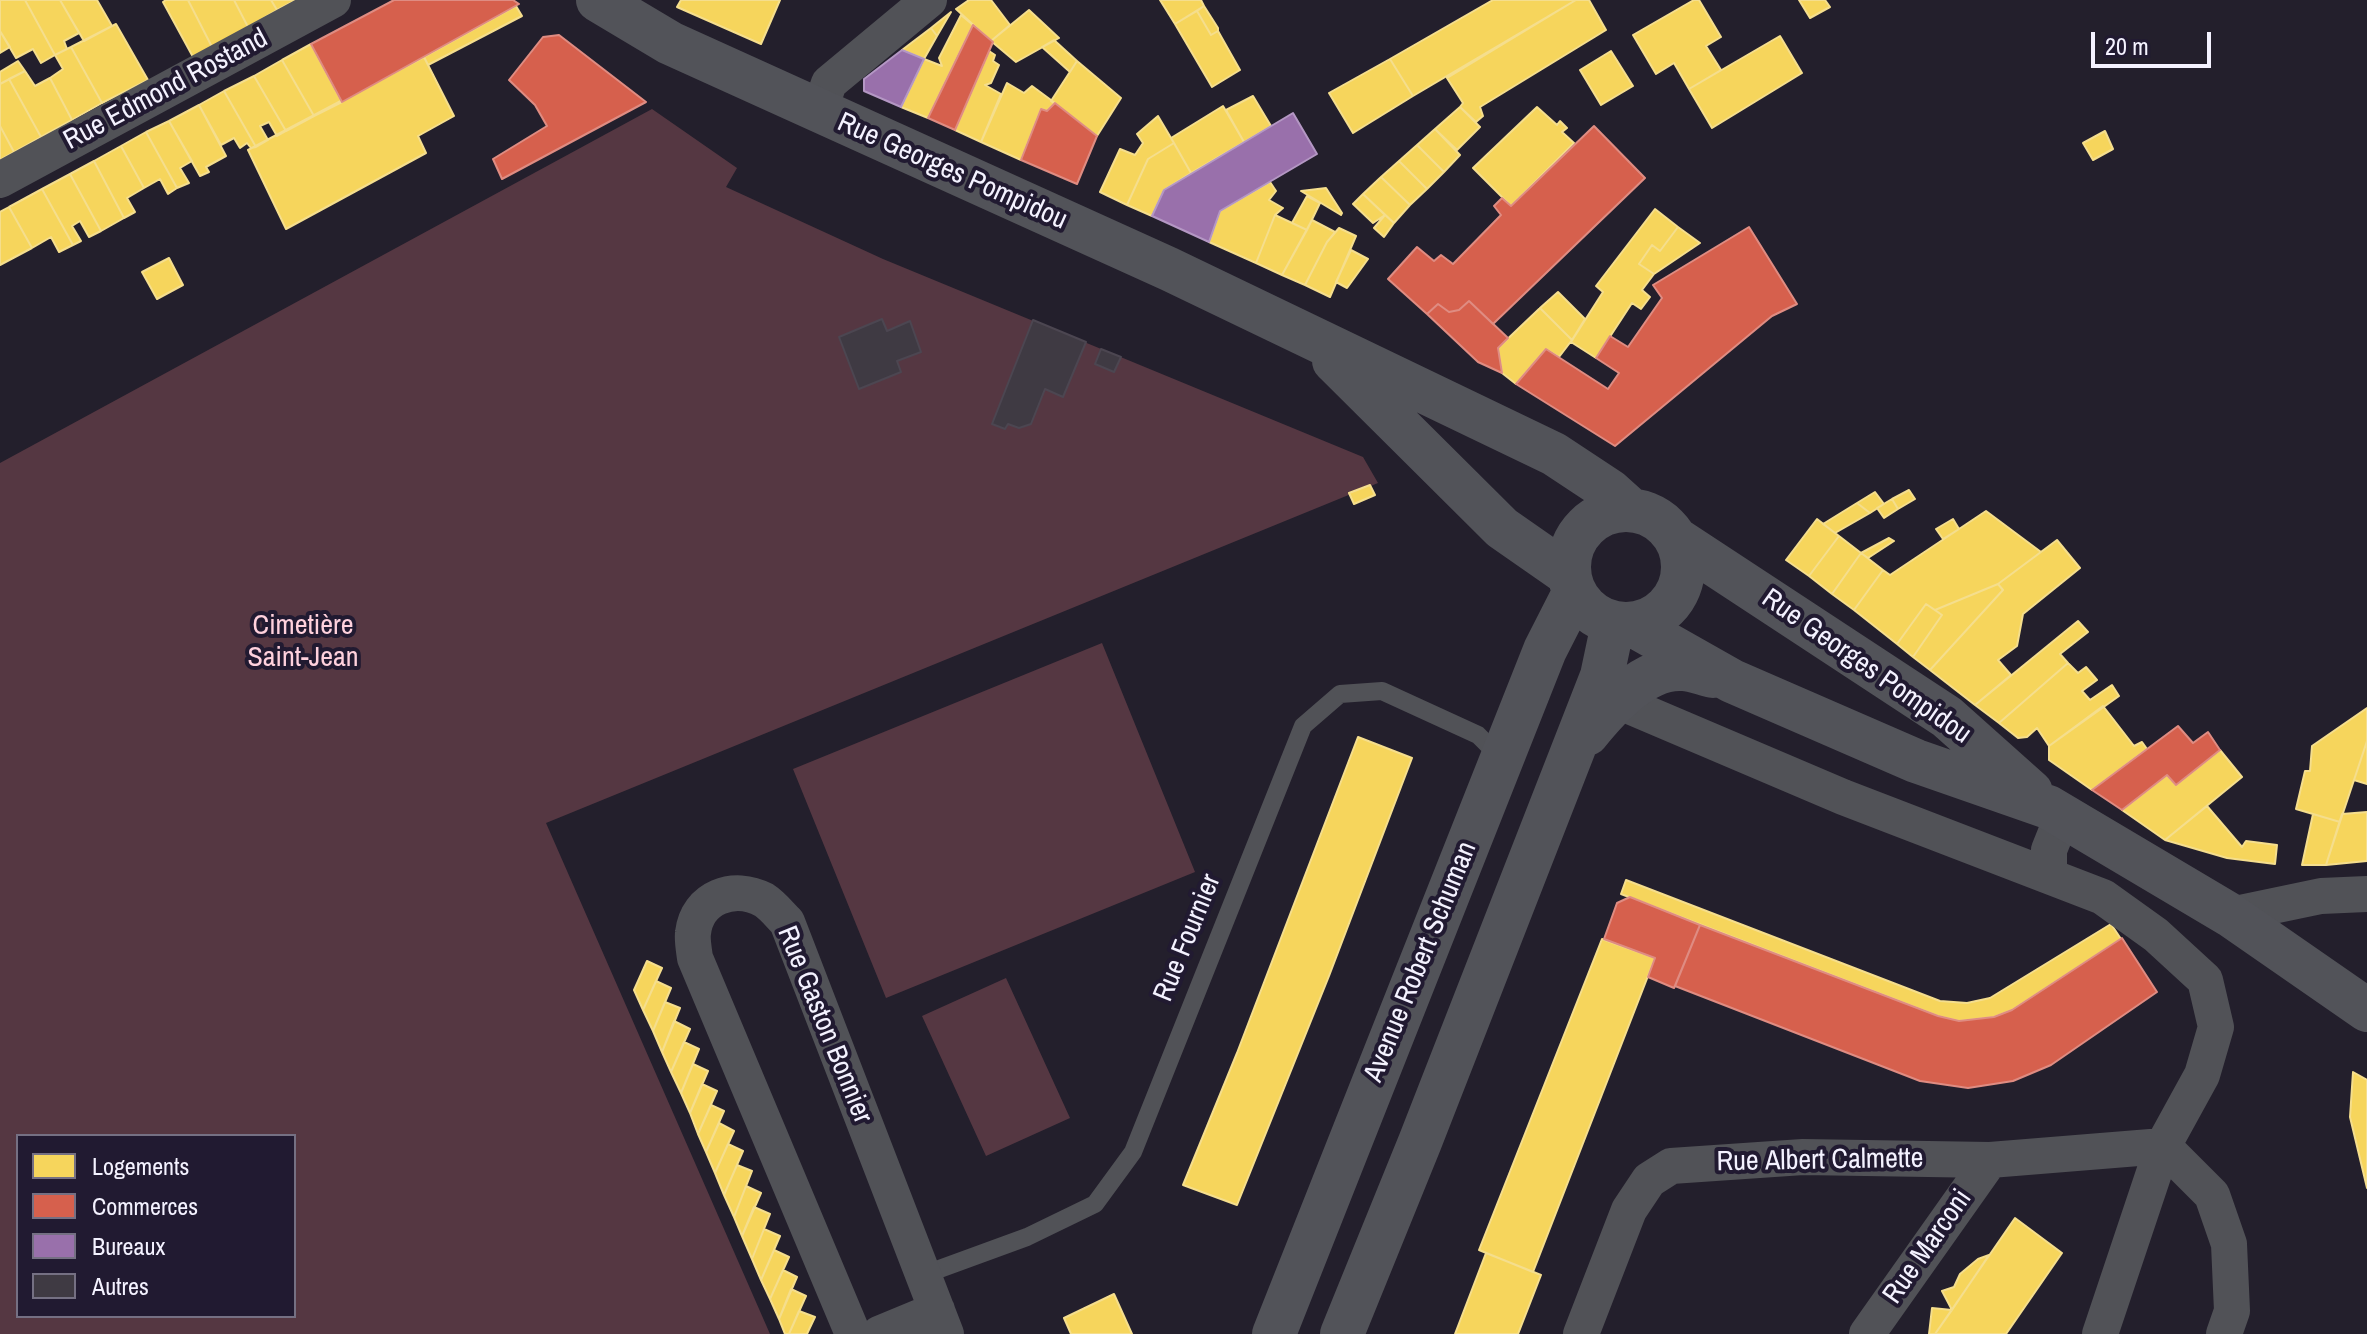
<!DOCTYPE html>
<meta charset="utf-8">
<style>
body{margin:0}
#map{position:relative;width:2367px;height:1334px;overflow:hidden;background:#231f2c;font-family:"Archivo Narrow",sans-serif}
canvas{display:block}
.legend{position:absolute;left:16px;top:1134px;width:280px;height:184px;box-sizing:border-box;background:#211a31;border:2px solid #757083;margin:0;padding:10px 14px;list-style:none;font-size:24px;color:#f4f2ff}
.legend li{display:flex;align-items:center;gap:16px;height:40px}
.legend b{width:40px;border:2px solid #757083}
.scale{position:absolute;left:2091px;top:32px;width:120px;height:36px;box-sizing:border-box;border:4px solid #f4f2ff;border-top:0;padding-left:10px;font-size:24px;line-height:28px;white-space:nowrap;color:#f4f2ff;-webkit-text-stroke:6px #211a31;paint-order:stroke}
</style>
<div id="map">
<canvas width="2367" height="1334"></canvas>
<ul class="legend">
<li><b style="height:22px;background:#f6d55c"></b>Logements</li>
<li><b style="height:22px;background:#d6604d"></b>Commerces</li>
<li><b style="height:22px;background:#9970ab"></b>Bureaux</li>
<li><b style="height:22px;background:#3f3a43"></b>Autres</li>
</ul>
<div class="scale">20 m</div>
</div>
<script>
const g = document.querySelector('canvas').getContext('2d');
g.lineJoin = 'round';
function fill(path, color) {
  g.fillStyle = color;
  g.fill(path, 'evenodd');
}
function strokePath(path, color, width, dash) {
  g.strokeStyle = color;
  g.lineWidth = width;
  g.lineCap = dash ? 'butt' : 'round';
  g.setLineDash(dash || []);
  g.stroke(path);
}
function drawText(font, color, halo, rows, align = 'center') {
  g.font = font + ' "Archivo Narrow",sans-serif';
  g.lineWidth = 8;
  g.setLineDash([]);
  g.textBaseline = 'middle';
  g.strokeStyle = halo;
  g.fillStyle = color;
  for (const [text, x, y, turn = 0] of rows) {
    g.save();
    g.translate(x, y);
    g.rotate((+turn || 0) * Math.PI / 180);
    g.textAlign = isNaN(turn) ? turn : align;
    if (halo) g.strokeText(text, 0, 0);
    g.fillText(text, 0, 0);
    g.restore();
  }
}
fill(new Path2D(`
 M652,109L737,168L726,187L883,259L1363,457L1378,483L546,823L770,1334H0V463ZM18,1136H294V1316H18Z
 M1102,643L1195,872L886,998L793,769Z
 M1006,978L1070,1118L986,1156L922,1016Z`), '#553742');
const homes = new Path2D(`
 M0,0H25L55,55L41,63L33,49L16,58L0,31Z
 M25,0H60L79,33L64,41L67,49L55,55Z
 M60,0H97L112,26L84,41Z
 M166,0H188L212,47L193,57L163,2Z
 M188,0H234L248,27L212,47Z
 M234,0H271L277,10L248,27Z
 M271,0H296L277,10Z
 M681,0H780L761,44L677,7Z
 M969,0H991L1010,25L991,41L956,9Z
 M1160,0H1201L1204,6L1175,24Z
 M1493,0H1576L1413,96L1390,59Z
 M1576,0H1589L1606,30L1480,107L1483,116L1476,122L1460,107L1463,103L1447,78Z
 M1694,0H1699L1721,37L1706,46L1721,70L1689,89L1674,63L1656,74L1633,35Z
 M1799,0H1825L1830,7L1810,18Z
 M516,6L522,16L428,65L424,57Z
 M1204,6L1218,28V31L1211,35L1197,11Z
 M1029,10L1059,38L1016,62L991,41Z
 M1197,11L1211,35L1218,31L1240,70L1212,87L1175,24Z
 M951,12L937,36L931,28Z
 M961,15L973,25L928,118L901,107L924,59L942,66L939,58Z
 M116,24L148,80L102,103L71,47Z
 M931,28L937,36L924,59L902,50Z
 M0,31L10,47L0,53Z
 M1780,36L1802,73L1712,128L1689,89Z
 M1054,40L1077,61L1070,72L1042,47Z
 M311,44L342,102L314,116L282,60Z
 M71,47L102,103L72,120L50,78L63,69L55,55Z
 M989,51L995,55L993,61L999,65L991,83L985,85L1001,94L981,142L955,130Z
 M1611,51L1633,86L1601,105L1580,70Z
 M424,57L454,116L418,136L426,153L286,229L248,150Z
 M1390,59L1413,96L1353,133L1329,93Z
 M282,60L314,116L286,131L254,76Z
 M18,61L25,71L0,84V72Z
 M1077,61L1121,98L1097,136L1051,101Z
 M25,71L35,86L50,78L72,120L41,137L9,79Z
 M254,76L286,131L277,136L269,122L260,126L268,140L256,147L224,91Z
 M9,79L41,137L14,152L0,126V84Z
 M1007,83L1024,93L1032,86L1055,103L1047,111L1041,109L1021,160L981,142Z
 M224,91L256,147L251,148L247,143L240,148L234,138L221,145L199,105Z
 M1253,96L1271,126L1244,142L1226,110Z
 M199,105L226,156L206,167L209,172L200,176L169,121Z
 M1223,106L1244,142L1191,173L1171,138Z
 M1460,107L1480,127L1457,150L1435,129Z
 M1537,107L1557,125L1560,121L1567,128L1562,132L1574,143L1511,206L1473,168Z
 M1158,116L1174,143L1148,159L1127,205L1100,192L1120,149L1135,155L1143,143L1137,134Z
 M169,121L192,161L180,168L189,183L177,188L146,132Z
 M0,126L14,152L0,160Z
 M1435,129L1460,155L1444,172L1417,145Z
 M2105,131L2113,149L2093,160L2083,143Z
 M146,132L177,188L168,194L160,179L144,188L121,146Z
 M1174,143L1191,173L1164,190L1152,216L1127,205L1148,159Z
 M1417,145L1444,172L1427,189L1399,161Z
 M121,146L144,188L127,198L135,212L124,218L94,161Z
 M94,161L124,218L101,231L70,174Z
 M1399,161L1427,189L1410,205L1381,177Z
 M70,174L101,231L89,237L80,221L72,226L81,241L73,245L42,189Z
 M1381,177L1410,205L1394,223L1363,194Z
 M1270,182L1276,191L1269,200L1283,208L1275,215L1256,263L1209,242L1220,211Z
 M1326,188L1342,213L1341,215L1301,191Z
 M42,189L73,245L59,252L51,237L32,248L9,207Z
 M1363,194L1385,215L1373,223L1353,204Z
 M1307,196L1320,203L1307,230L1292,223Z
 M9,207L32,248L0,265V212Z
 M1655,209L1678,227L1660,251L1652,245L1639,264L1654,274L1642,290L1650,297L1641,309L1632,303L1596,358L1571,342L1603,292L1596,286Z
 M1275,215L1307,230L1282,275L1256,263Z
 M1385,215L1394,223L1384,237L1374,228Z
 M1312,220L1335,232L1327,242L1305,285L1282,275Z
 M1678,227L1700,243L1654,274L1639,264L1652,245L1660,251Z
 M1339,228L1356,236L1330,297L1305,285L1327,242Z
 M1351,250L1368,259L1347,288L1336,282Z
 M169,258L183,285L157,299L142,272Z
 M1558,292L1585,319L1572,340L1540,308Z
 M1540,308L1572,340L1559,357L1546,349L1516,384L1502,373L1498,348Z
 M1370,485L1375,495L1354,504L1349,493Z
 M1909,490L1915,499L1898,509L1892,499Z
 M1875,492L1884,504L1870,513L1857,503Z
 M1892,499L1898,509L1884,518L1877,508Z
 M1857,503L1870,513L1835,533L1823,524Z
 M1986,511L2041,552L1998,584L1935,610L1926,604L1897,644L1854,610L1883,570L1890,575Z
 M1817,519L1839,536L1809,576L1786,560Z
 M1953,519L1959,529L1943,539L1936,529Z
 M1839,536L1861,553L1832,594L1809,576Z
 M1889,538L1894,541L1868,558L1861,553Z
 M2057,540L2080,568L2023,614L2017,646L1998,660L2011,675L1975,705L1930,670L2003,590L1998,584Z
 M1861,553L1883,570L1854,610L1832,594Z
 M1998,584L2003,590L1930,670L1913,657L1942,615L1935,610Z
 M1926,604L1942,615L1913,657L1897,644Z
 M2078,621L2088,632L2060,654L2068,663L1999,723L1975,705Z
 M2068,663L2078,673L2086,667L2097,680L2082,691L2090,700L2112,685L2119,696L2049,746L2037,728L2027,737L2018,738L1999,723Z
 M2103,706L2134,746L2142,742L2147,749L2092,790L2049,760V746Z
 M2367,708V741L2340,822L2296,809L2305,771H2310L2312,746Z
 M1358,737L1412,758L1329,976L1237,1205L1183,1185L1237,1053Z
 M2367,741V784L2354,780Z
 M2220,750L2242,777L2165,840L2122,810L2167,775L2176,785Z
 M2207,806L2242,847L2246,841L2277,845L2275,864L2227,858L2165,840Z
 M2367,812V861L2326,865L2342,814Z
 M2313,814L2340,822L2326,865H2302Z
 M1626,880L1940,1001L1967,1003L1990,998L2111,924L2121,939L2012,1010L1994,1017L1959,1021L1938,1016L1621,894Z
 M1602,939L1655,958L1533,1272L1479,1250Z
 M647,961L662,968L643,1010L634,990Z
 M656,981L671,988L653,1031L643,1010Z
 M665,1002L680,1008L662,1052L653,1031Z
 M674,1021L690,1029L671,1072L662,1052Z
 M684,1042L699,1049L681,1093L671,1072Z
 M693,1064L708,1071L690,1113L681,1093Z
 M2353,1072L2367,1080V1188L2350,1117Z
 M702,1084L717,1091L698,1134L690,1113Z
 M711,1105L724,1111L706,1152L698,1134Z
 M719,1123L734,1131L715,1173L706,1152Z
 M728,1144L743,1151L724,1195L715,1173Z
 M737,1165L752,1171L734,1217L724,1195Z
 M746,1186L761,1193L742,1236L734,1217Z
 M754,1207L770,1214L752,1259L742,1236Z
 M2015,1218L2062,1253L2006,1334H1935Z
 M764,1229L780,1236L761,1280L752,1259Z
 M774,1250L789,1257L770,1299L761,1280Z
 M1486,1253L1541,1275L1518,1334H1455Z
 M1989,1255L1952,1310L1942,1291L1954,1287L1960,1274L1978,1259Z
 M783,1270L797,1277L779,1319L770,1299Z
 M791,1289L806,1296L789,1334H785L779,1319Z
 M1114,1294L1132,1334H1071L1064,1318Z
 M1932,1308L1952,1310L1935,1334H1929Z
 M799,1311L815,1317L807,1334H789Z`);
fill(homes, '#f6d55c');
strokePath(homes, '#f5de8d', 2);
const shops = new Path2D(`
 M394,0H513L519,4L342,102L311,44Z
 M973,25L993,42L955,130L928,118Z
 M559,35L646,102L502,179L493,159L547,126L535,105L509,80L543,37Z
 M1055,103L1097,136L1077,184L1021,160L1041,109L1047,111Z
 M1594,126L1645,178L1493,324L1469,301L1459,310L1449,312L1438,304L1427,314L1388,279L1417,247L1434,261L1441,255L1453,264L1501,215L1494,206L1502,198L1511,206Z
 M1749,227L1797,304L1772,316L1615,446L1516,384L1546,349L1608,389L1619,373L1596,358L1610,336L1628,347L1662,298L1653,285Z
 M1469,301L1508,338L1498,348L1502,373L1478,362L1427,314L1438,304L1449,312L1459,310Z
 M2178,726L2193,743L2208,732L2220,750L2176,785L2167,775L2122,810L2092,790Z
 M1630,897L1700,925L1674,988L1648,977L1655,958L1604,939L1617,903Z
 M1700,925L1938,1016L1959,1021L1994,1017L2012,1010L2122,938L2157,992L2051,1065L2013,1081L1968,1088L1920,1081L1675,986Z`);
fill(shops, '#d6604d');
strokePath(shops, '#df8c82', 2);
const offices = new Path2D(`
 M902,50L924,59L901,107L864,91V79Z
 M1293,113L1317,154L1220,211L1209,242L1152,216L1164,190Z`);
fill(offices, '#9970ab');
strokePath(offices, '#b497c4', 2);
const building = new Path2D(`
 M882,319L887,331L910,321L921,352L897,361L901,372L859,389L839,337Z
 M1033,320L1086,342L1063,397L1045,389L1031,424L1019,428L1008,424L1005,429L992,424Z
 M1101,349L1121,357L1114,372L1095,364Z`);
fill(building, '#3f3a43');
strokePath(building, '#4c4651', 2);
strokePath(new Path2D(`
 M923,1275L1027,1237L1095,1204L1133,1152L1303,726L1340,694L1382,691L1478,735L1500,757`), '#515257', 18);
strokePath(new Path2D(`
 M819,112L829,83L929,0
 M0,180L333,0
 M2049,876V850L2063,815
 M2230,915L2321,896L2367,894
 M853,1334L695,958C694,950 692,940 693,933C697,897 734,884 764,900C772,905 780,915 787,922L946,1334
 M879,1334L937,1310
 M1581,1334L1629,1210L1649,1180L1671,1166L1803,1157L1990,1160L2163,1146L2202,1075L2216,1027L2205,980L2156,935L2103,897L1843,797L1615,700
 M1867,1334L1990,1160
 M2100,1334L2163,1146L2212,1195L2229,1244L2232,1311L2224,1334`), '#515257', 36);
strokePath(new Path2D(`
 M598,0L670,43L1169,269L1554,454L1610,491L1630,509
 M1334,361L1502,528L1568,574
 M1569 567a57 57 0 1 1 114 0a57 57 0 1 1-114 0Z
 M1676,539L1947,717L2031,792
 M1633,625L1732,681L1916,761L2048,807L2230,915L2367,1010
 M1587,734C1609,707 1644,667 1682,669C1692,669 1703,674 1713,676
 M1274,1334L1545,650L1574,593
 M1342,1334L1420,1142L1602,676L1613,624`), '#525359', 44);
drawText('28px', '#f4f2ff', '#211a31', [
 ["Rue Edmond Rostand",166,90,-28],
 ["Rue Georges Pompidou",952,172,24],
 ["Rue Georges Pompidou",1866,667,35],
 ["Rue Fournier",1188,938,-68],
 ["Avenue Robert Schuman",1421,962,-68],
 ["Rue Gaston Bonnier",824,1025,68],
 ["Rue Albert Calmette",1820,1161,-1],
 ["Rue Marconi",1928,1247,-55]
]);
drawText('28px', '#ffd1dd', '#211a31', [
 ["Cimetière",303,626],
 ["Saint-Jean",303,658]
]);
</script>
